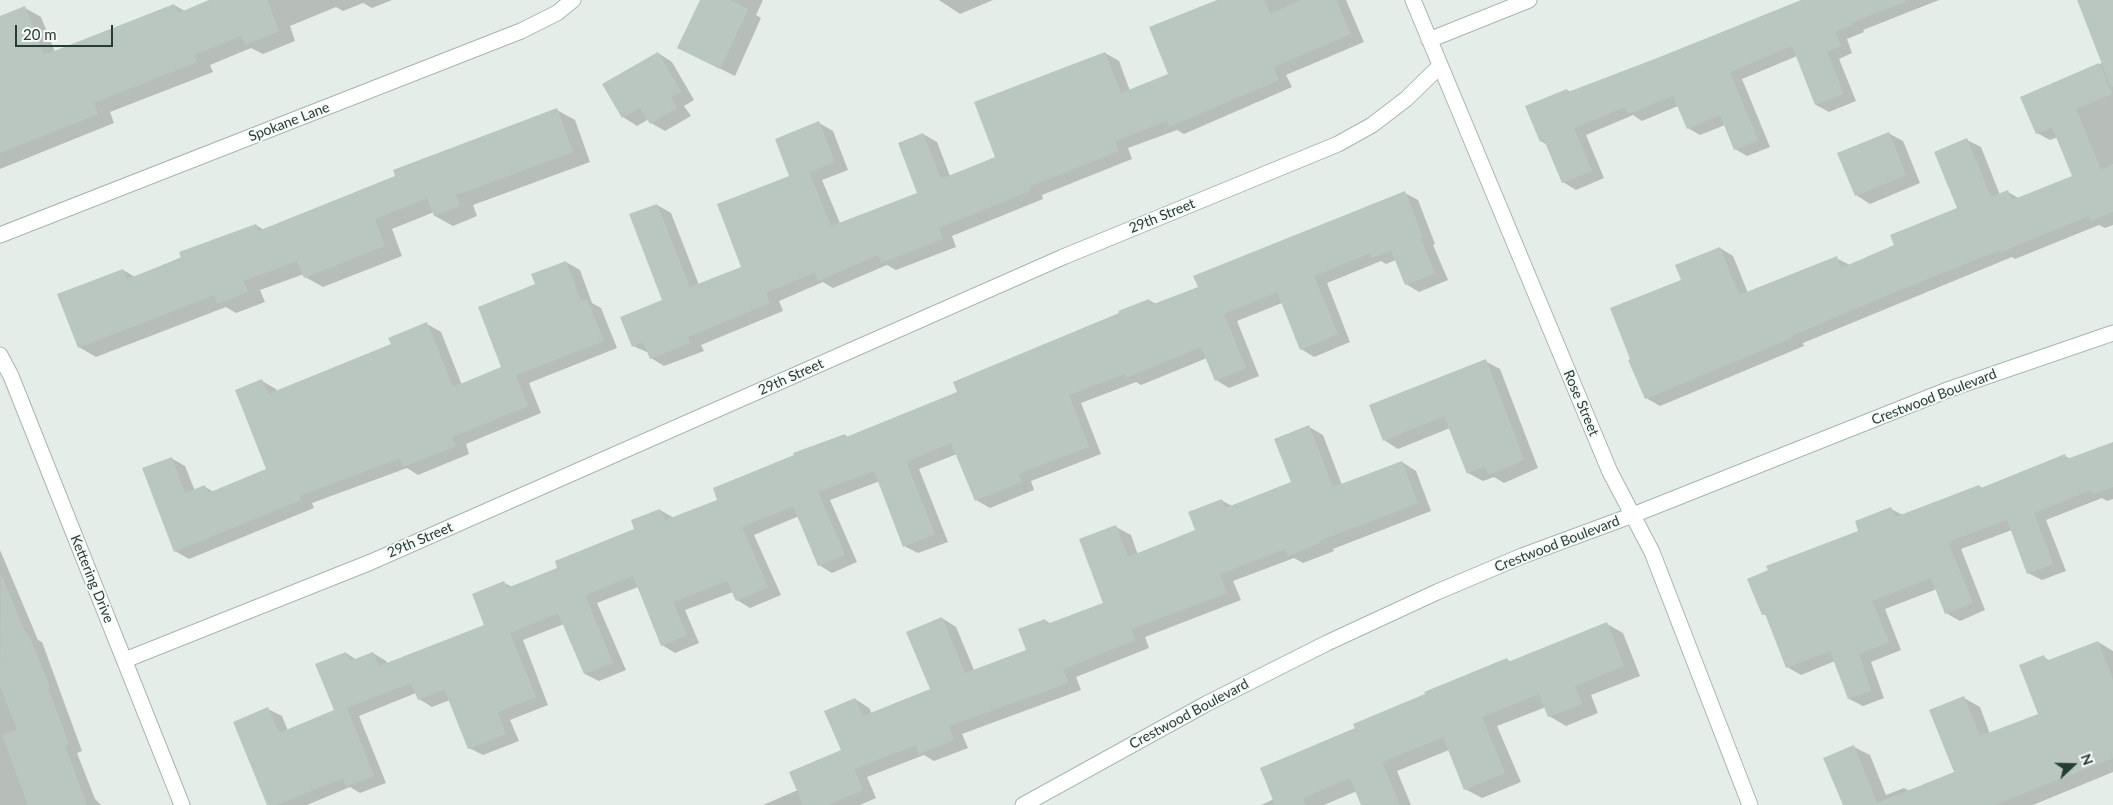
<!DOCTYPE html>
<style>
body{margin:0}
#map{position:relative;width:2113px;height:805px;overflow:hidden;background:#e5ede8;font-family:Lato,sans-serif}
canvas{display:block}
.north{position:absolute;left:2048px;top:740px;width:50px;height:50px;-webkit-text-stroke:4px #f5f9f7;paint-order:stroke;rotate:69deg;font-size:14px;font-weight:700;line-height:20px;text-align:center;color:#263d34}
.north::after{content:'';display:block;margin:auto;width:18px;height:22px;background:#263d34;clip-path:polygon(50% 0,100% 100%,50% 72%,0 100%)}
.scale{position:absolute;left:15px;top:25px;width:98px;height:22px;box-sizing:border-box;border:2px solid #263d34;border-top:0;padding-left:6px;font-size:15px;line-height:18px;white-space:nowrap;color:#263d34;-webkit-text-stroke:4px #f5f9f7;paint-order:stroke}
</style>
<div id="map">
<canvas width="2113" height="805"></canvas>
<div class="north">N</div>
<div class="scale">20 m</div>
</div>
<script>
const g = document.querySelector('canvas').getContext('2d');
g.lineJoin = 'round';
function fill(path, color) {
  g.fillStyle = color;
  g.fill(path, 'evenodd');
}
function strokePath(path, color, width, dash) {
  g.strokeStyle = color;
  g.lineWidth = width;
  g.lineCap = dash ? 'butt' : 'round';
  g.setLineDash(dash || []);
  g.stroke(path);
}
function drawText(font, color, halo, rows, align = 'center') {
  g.font = font + ' Lato,sans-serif';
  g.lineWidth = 4;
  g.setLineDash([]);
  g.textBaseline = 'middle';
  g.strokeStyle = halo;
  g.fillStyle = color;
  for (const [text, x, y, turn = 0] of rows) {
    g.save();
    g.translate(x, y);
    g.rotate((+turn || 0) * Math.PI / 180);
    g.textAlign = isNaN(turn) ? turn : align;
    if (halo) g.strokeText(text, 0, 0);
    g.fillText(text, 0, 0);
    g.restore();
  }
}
fill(new Path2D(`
 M212,0H392L372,8L363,3L343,11L336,7L290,26L295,41L263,54L251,48L210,65L213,72L110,112L114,123L0,169V17L25,8L41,17L55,52L174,5L185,11Z
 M701,0H763L756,15L761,18L735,76L679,48Z
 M939,0H993L960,14Z
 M1221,0H1346L1364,42L1286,75L1292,87L1184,134L1177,130L1128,148L1132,159L1042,195L1043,199L952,236L956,247L896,270L887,265L833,288L823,282L779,301L783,311L701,345L704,351L664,366L651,358L649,353L633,346L663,301L657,205L671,213L699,285L743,268L819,123L833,131L848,170L822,180L840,223L919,193L923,134L937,142L950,176L997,158L1105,53L1119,61L1130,91L1170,75Z
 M1805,0H1939L1863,30L1864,32L1847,39L1852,53L1839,59L1856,101L1829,112L1816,105L1797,56L1742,79L1770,147L1747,156L1735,149L1725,125L1700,135L1688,128L1678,106L1642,121L1633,115L1586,135L1604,178L1576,190L1563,182L1547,145L1541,141L1567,90L1571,92Z
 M2078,0H2113V225L2105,228L2099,225L2015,259L2012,257L1803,343L1804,346L1660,406L1646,398L1683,280L1720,248L1733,256L1748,293L1836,258L1850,265L1896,246L1958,209L1967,140L1981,147L2000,195L2008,192L2020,199L2074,176L2058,137L2050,140L2037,133L2022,98L2102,63Z
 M658,53L672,62L694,100L684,106L691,116L665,131L651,123L649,119L637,126L623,117Z
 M557,110L575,120L590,162L473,205L477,216L453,226L435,216L434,212L392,229L402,256L323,287L305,277L304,274L260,290L265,302L236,313L226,307L96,357L79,347L123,270L135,277L256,225L264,230Z
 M1888,133L1903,141L1920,183L1870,204L1856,195Z
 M1405,193L1418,200L1435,244L1433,245L1448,280L1419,292L1406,284L1396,260L1386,264L1381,261L1327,283L1350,342L1314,357L1301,349L1282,303L1237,321L1259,376L1229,388L1216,380L1207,358L1141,385L1136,382L1081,403L1101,454L1031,481L1034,490L990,508L976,500L957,454L919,469L948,542L918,553L904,546L880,481L830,500L857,562L832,573L819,565L799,516L754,535L781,595L750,608L737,600L733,592L685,610L699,643L675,653L662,645L638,587L597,603L626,670L599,681L585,674L564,624L523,640L548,705L510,720L519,741L483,755L469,748L450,700L432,707L419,699L416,693L359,716L386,783L360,793L350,787L307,805H268V709L282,716L288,731L335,711L346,653L357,660L373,653L386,661L388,664L486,626L504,583L513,587L559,569L636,529L660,510L674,518L719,501L845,435L848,437L959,393L1149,300L1156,304L1199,288Z
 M566,262L580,270L592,303L601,308L617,348L529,383L541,413L466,444L469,454L418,475L407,468L312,503L314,508L189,559L175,551L171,458L185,466L195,491L205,487L214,492L267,470L262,381L276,389L277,391L392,345L427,324L441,332L462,385L503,368L537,285Z
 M1485,361L1500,369L1538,468L1504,483L1494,477L1483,481L1468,473L1450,428L1398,449L1384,440Z
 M1309,427L1323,435L1342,485L1402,462L1416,471L1431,511L1333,549L1334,551L1303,563L1294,558L1233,581L1241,600L1145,637L1149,648L1076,677L1081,690L962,734L968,748L934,761L924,755L867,777L876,798L860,805H763L798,790L842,751L855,699L869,708L872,714L932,690L942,618L956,627L974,670L1027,651L1045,620L1051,624L1104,603L1116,527L1131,535L1138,555L1197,531L1221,500L1232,506L1292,482Z
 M2113,443V499L2107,501L2102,498L2046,520L2066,571L2042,580L2028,573L2012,530L1961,549L1985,610L1960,621L1946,613L1937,589L1885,609L1901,650L1871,662L1884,698L1863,706L1849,699L1835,661L1801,675L1787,667L1767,616L1763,614L1860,532L1891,509L1903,515L1979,486L1983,488L2065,456L2071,459Z
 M0,550L38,640L42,642L82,751L77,753L95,799L101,805H0Z
 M1607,624L1623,633L1640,676L1591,695L1598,713L1566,726L1549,716L1546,707L1497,726L1521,782L1482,798L1465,789L1449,750L1397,771L1411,805H1363L1357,791L1324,805H1261L1274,799L1357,729L1507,659L1511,662Z
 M2098,642L2113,651V772L2033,805H1843L1854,747L1870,755L1886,795L1904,788L1910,791L1956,773L1964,698L1980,707L1990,734L2040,714L2044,657L2050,661Z`), '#0003');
fill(new Path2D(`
 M209,0H267L279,31L245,45L241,36L194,55L197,62L94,103L98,114L0,153V16L25,6L44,55L174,4L178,13Z
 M700,0H729L748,9L720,69L677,48Z
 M1217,0H1264L1270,14L1301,0H1336L1351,34L1273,67L1279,80L1169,127L1167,121L1115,141L1119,151L1029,187L1030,191L939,228L943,239L881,263L878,255L818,281L815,272L766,293L770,303L688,337L690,343L650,359L643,342L632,347L620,317L662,300L629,214L657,204L690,287L741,267L717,204L789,176L775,139L819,121L835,162L809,172L831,226L917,193L898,143L923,133L941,179L995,157L974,102L1105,52L1121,93L1168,74L1149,27Z
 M1801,0H1905V2L1851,23L1852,25L1835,32L1841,46L1827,52L1844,94L1815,105L1792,46L1730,72L1758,140L1734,150L1720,115L1687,129L1673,96L1628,114L1625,107L1574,128L1592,171L1562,183L1544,140L1540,142L1525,106L1567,89L1568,92L1660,57Z
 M2077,0H2113V87H2111Z
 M658,52L681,92L671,97L677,108L650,124L640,108L622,118L602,84Z
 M2099,63L2112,94L2076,109L2101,170L2113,164V212L2091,221L2089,216L2001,252L2000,250L1888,295L1791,336L1792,338L1645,399L1628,360L1630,359L1610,308L1681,280L1675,265L1720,247L1739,295L1837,256L1841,268L1894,245L1890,235L1957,208L1934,152L1967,138L1991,197L2008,190L2012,200L2072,176L2052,127L2036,134L2020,97Z
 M557,108L573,152L456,195L460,206L434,216L427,198L375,219L385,246L304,278L297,261L243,281L248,292L217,304L214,295L78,348L57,294L123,269L127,279L181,258L179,252L256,224L258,231L395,176L393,170Z
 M1889,132L1906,175L1855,196L1837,153Z
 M1405,191L1423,237L1420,238L1435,273L1405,285L1391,250L1372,258L1370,253L1314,276L1338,334L1300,350L1277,292L1224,314L1246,368L1215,381L1201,347L1126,378L1125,374L1069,395L1089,447L1018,474L1022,482L975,501L951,443L906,462L935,534L903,547L874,471L818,492L845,555L818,566L793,506L742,527L768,587L736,601L727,581L673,602L687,635L661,646L633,576L585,595L613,663L584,674L558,613L510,633L536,697L498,712L506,734L468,749L444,689L418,700L411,683L347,708L374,776L346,786L343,778L276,805H267L233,722L268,707L279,733L334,710L315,664L346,652L350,661L373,652L379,666L484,625L472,594L504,581L507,588L557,568L555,561L634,529L631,520L660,509L665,520L717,500L713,488L794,455L793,453L845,434L846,437L957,392L953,382L1119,313L1118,311L1149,299L1151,305L1198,287L1193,276Z
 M566,261L581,301L587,299L604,341L516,375L528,406L452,437L456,446L403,467L400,458L299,496L301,500L174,552L142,468L172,457L185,493L205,485L208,493L266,469L235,390L262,379L268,394L391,344L388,338L427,322L453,387L501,367L478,307L535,284L531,274Z
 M1486,359L1524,460L1489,475L1485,466L1467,474L1444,416L1383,441L1369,405Z
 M1309,425L1333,487L1402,461L1418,503L1319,541L1320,543L1288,556L1285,549L1220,574L1227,593L1131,629L1136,640L1063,669L1068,683L949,726L954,740L919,754L916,745L854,769L863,790L828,805H803L789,772L841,750L824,711L855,698L863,716L930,689L906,632L942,617L965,673L1026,650L1018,629L1045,619L1047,624L1103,603L1079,539L1116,525L1128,557L1195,530L1188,512L1222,499L1225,508L1291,482L1274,439Z
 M2113,442V487L2092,494L2091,490L2034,513L2053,564L2027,574L2007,520L1948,542L1973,603L1945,614L1931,578L1872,601L1889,642L1859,654L1871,691L1848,699L1830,651L1786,668L1765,614L1762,615L1747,579L1768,570L1766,566L1858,531L1855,521L1891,507L1895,517L1979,485L1981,488L2065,454L2067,459Z
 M1,574L26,634L28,633L50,687L48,688L69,744L65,746L87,805H28L2,735L17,729L0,687Z
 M1607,622L1624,666L1575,686L1582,704L1548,717L1539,694L1482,717L1505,773L1464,790L1443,737L1382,762L1400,805H1361L1350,778L1303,798L1306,805H1275L1260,768L1355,728L1353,724L1425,694L1424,692L1507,658L1508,662Z
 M2098,641L2113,680V758L1994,805H1843L1823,758L1854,745L1877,803L1954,772L1929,710L1964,696L1980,736L2038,714L2019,665L2044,655L2046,661Z`), '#bac7c1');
const street = new Path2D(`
 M1413,0L1610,472L1652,552L1750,805
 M1429,40L1529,0
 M0,235L521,31L557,13L573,0
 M0,355L11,376L182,805
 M125,660L371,562L1063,257L1338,144L1372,125L1406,99L1440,66`);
const secondary = new Path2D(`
 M1023,805L1206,704L1327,643L1437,592L1522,556L1633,515L1950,389L2113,333`);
strokePath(street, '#a8b5ae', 17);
strokePath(secondary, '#a4b7af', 17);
strokePath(street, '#fff', 15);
strokePath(secondary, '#fff', 15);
drawText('14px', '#263d34', '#f5f9f7', [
 ["Spokane Lane",289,122,-21],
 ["29th Street",1162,216,-22],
 ["29th Street",791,377,-24],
 ["Crestwood Boulevard",1934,397,-21],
 ["Rose Street",1581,403,67],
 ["29th Street",420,540,-23],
 ["Crestwood Boulevard",1557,544,-21],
 ["Kettering Drive",92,579,68],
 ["Crestwood Boulevard",1189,714,-28]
]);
</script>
